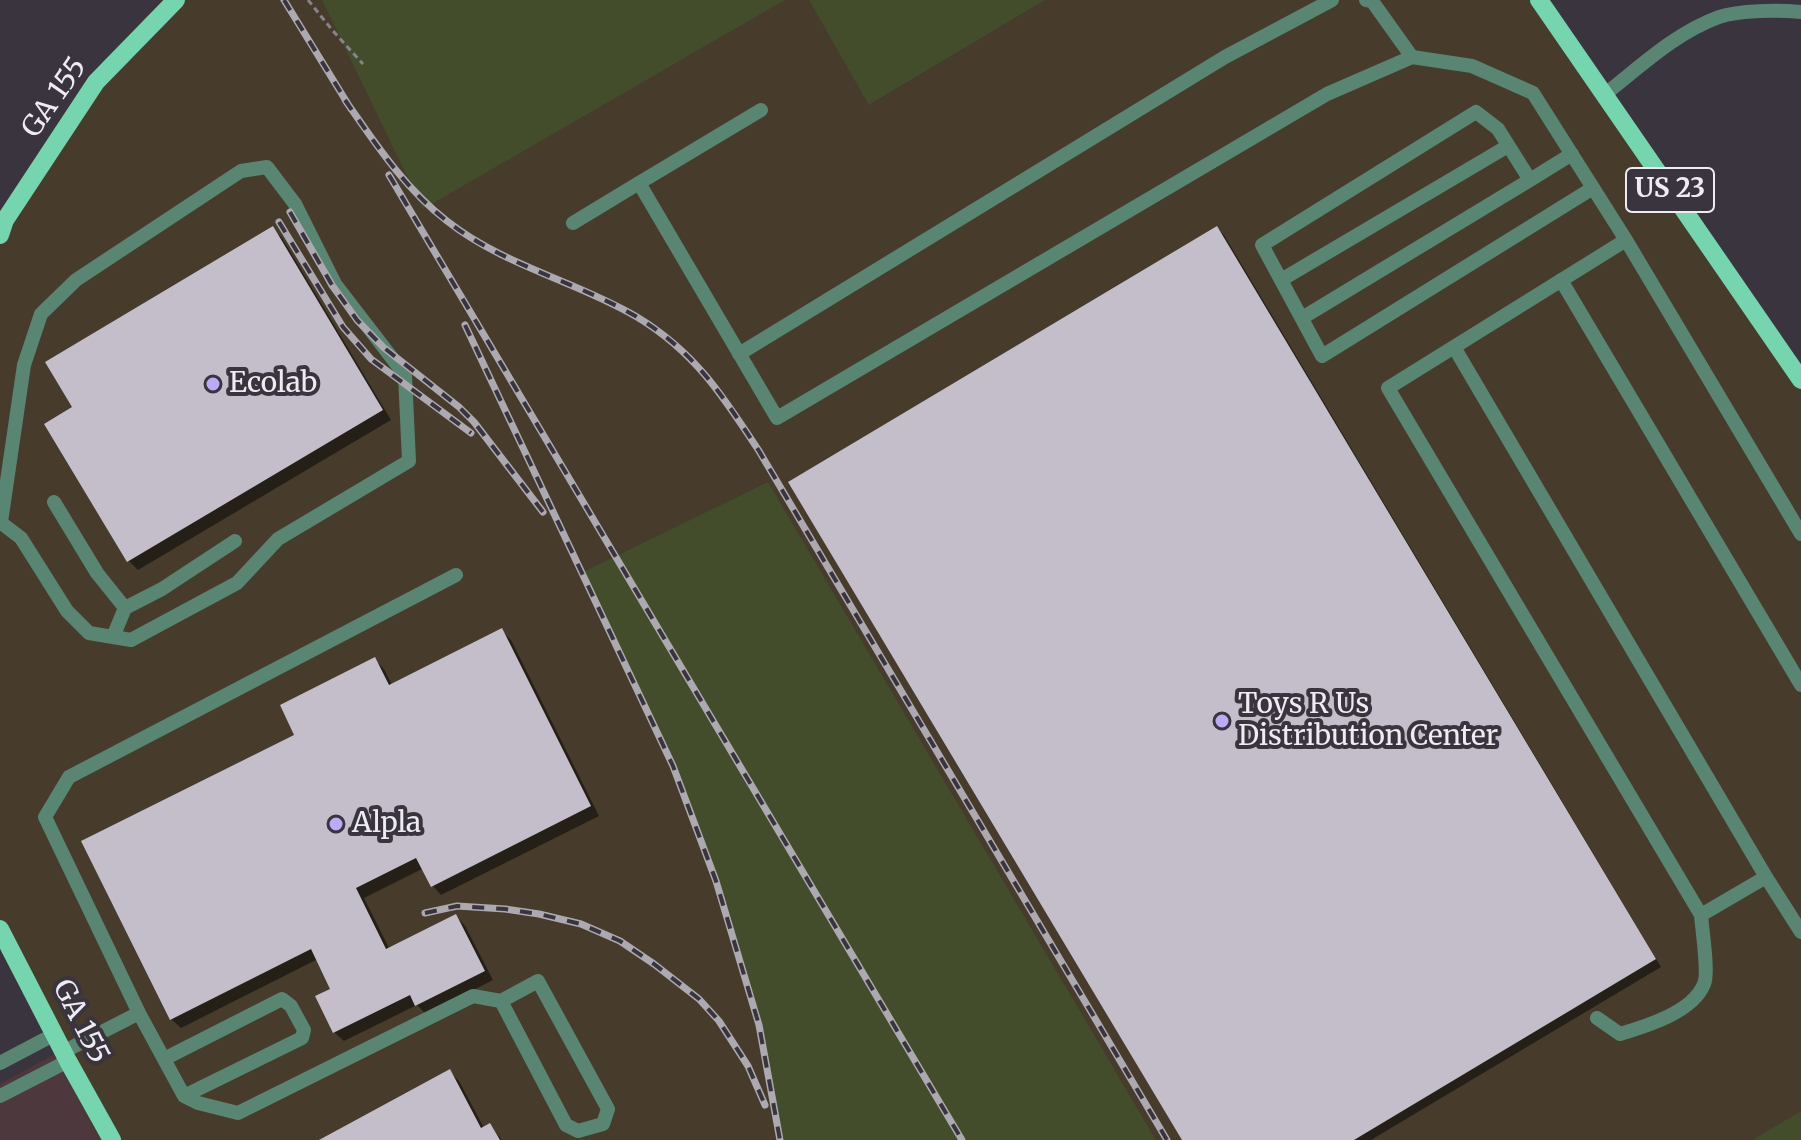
<!DOCTYPE html>
<style>
body{margin:0}
canvas{display:block;background:#39343d}
</style>
<canvas width="1801" height="1140"></canvas>
<script>
const g = document.querySelector('canvas').getContext('2d');
g.lineJoin = 'round';
function fill(path, color) {
  g.fillStyle = color;
  g.fill(path, 'evenodd');
}
function strokePath(path, color, width, dash) {
  g.strokeStyle = color;
  g.lineWidth = width;
  g.lineCap = dash ? 'butt' : 'round';
  g.setLineDash(dash || []);
  g.stroke(path);
}
function drawText(font, color, halo, rows, align = 'center') {
  g.font = font + ' Merriweather,serif';
  g.lineWidth = 8;
  g.setLineDash([]);
  g.textBaseline = 'middle';
  g.strokeStyle = halo;
  g.fillStyle = color;
  for (const [text, x, y, turn = 0] of rows) {
    g.save();
    g.translate(x, y);
    g.rotate((+turn || 0) * Math.PI / 180);
    g.textAlign = isNaN(turn) ? turn : align;
    if (halo) g.strokeText(text, 0, 0);
    g.fillText(text, 0, 0);
    g.restore();
  }
}
fill(new Path2D(`
 M55,1054L100,1140H0V1084Z`), '#4c383d');
fill(new Path2D(`
 M168,0H322L424,208L785,0H809L870,105L1045,0H1544L1801,378V1111L1752,1140H1156L768,482L583,572L692,815L760,1016L779,1140H100L0,949V220Z`), '#473c2c');
fill(new Path2D(`
 M322,0H785L423,209Z
 M809,0H1045L869,105Z
 M768,482L1156,1140H779L760,1016L692,815L583,572Z
 M1801,1111V1140H1752Z`), '#434d2c');
fill(new Path2D(`
 M1217,228L1224,235L1661,967L1371,1140H1184Z
 M273,229L282,238L391,420L138,570L129,561L47,424L75,408Z
 M502,631L511,640L599,816L441,895L432,885L424,868L364,898L390,950L456,916L465,926L493,980L426,1014L417,1005L344,1041L334,1032L333,989L318,959L181,1028L171,1019L297,736L375,660L384,669L392,685Z
 M449,1071L459,1081L484,1128L490,1125L502,1140H323Z`), '#0007');
fill(new Path2D(`
 M273,226L383,410L127,562L44,424L72,407L45,362Z
 M1217,226L1656,959L1354,1140H1182L788,482Z
 M502,628L591,806L431,887L416,858L356,888L386,949L456,914L485,971L415,1006L410,995L333,1033L315,996L330,989L311,949L170,1020L81,841L294,735L280,705L375,657L389,685Z
 M450,1069L481,1128L490,1123L500,1140H319Z`), '#c3bec9');
strokePath(new Path2D(`
 M308,0L333,31L363,64`), '#87838b', 3, [6, 4]);
strokePath(new Path2D(`
 M1366,0L1372,1L1412,57
 M1604,95C1640,67 1675,33 1719,17C1739,10 1780,10 1801,12
 M761,110L639,183L777,418L1327,94L1412,57L1472,66L1533,93L1626,240
 M1572,154L1530,180L1498,129L1476,112L1262,245L1322,356L1593,188
 M573,223L639,183
 M1281,280L1508,146
 M1561,280L1801,685
 M1302,318L1530,180
 M1454,347L1766,877
 M739,354L1225,57L1332,0
 M54,502L97,573L125,608
 M0,522L21,538L67,611L89,633L131,640L237,583L278,539L409,461L405,375L335,284L295,204L267,167L241,171L76,280L41,314L24,365L1,522
 M1801,534L1626,240L1388,388L1701,915L1766,877L1801,932
 M113,637L125,608L162,589L235,541
 M139,1013L45,817L69,777L456,575
 M1597,1018L1620,1034C1647,1026 1693,1012 1704,984C1709,974 1702,929 1701,915
 M63,1052L139,1013L184,1096L198,1103L238,1113L473,996L501,1001L566,1125L578,1131L603,1124L608,1109L538,981L501,1001
 M164,1059L282,999L291,1006L304,1030L302,1038L184,1096
 M0,1063L55,1034
 M0,1096L68,1061`), '#598673', 14);
strokePath(new Path2D(`
 M1539,0L1801,380
 M0,235L5,220L96,82L176,0
 M0,929L68,1061L112,1140`), '#74d5af', 18);
const rail = new Path2D(`
 M284,0L351,109
 M345,100C375,143 405,189 447,221C504,266 576,281 637,317C695,352 723,396 759,451L1167,1140
 M389,175L962,1140
 M290,212L332,285L357,320L383,347L459,407L474,422L543,512
 M279,222L343,327L371,359L471,433
 M465,325L673,766L716,881L759,1025L780,1140
 M425,913L457,906L505,909L539,914L581,924L620,941L654,964L699,999L719,1021L748,1066L765,1105`);
strokePath(rail, '#aca9b0', 7);
strokePath(rail, '#39343d', 4, [12]);
for (const [x, y, r, color] of [
 [213,384,8,"#bbaaf6"],
 [1222,721,8,"#bbaaf6"],
 [336,824,8,"#bbaaf6"]
]) {
  const dot = new Path2D();
  dot.arc(x, y, r, 0, 2 * Math.PI);
  g.fillStyle = color;
  g.fill(dot);
  strokePath(dot, '#39343d', 3);
}
for (const [x, y, w] of [
 [1670,190,88]
]) {
  const box = new Path2D();
  box.roundRect(x - w / 2, y - 22, w, 44, 6);
  g.fillStyle = '#39343d';
  g.fill(box);
  strokePath(box, '#eeecf2', 2);
}
drawText('bold 26px', '#eeecf2', null, [
 ["US 23",1670,190]
]);
drawText('28px', '#eeecf2', '#39343d', [
 ["GA 155",55,98,-55],
 ["GA 155",80,1022,63]
]);
drawText('28px', '#eeecf2', '#39343d', [
 ["Ecolab",229,384],
 ["Toys R Us",1238,705],
 ["Distribution Center",1238,737],
 ["Alpla",352,824]
], 'left');
</script>
